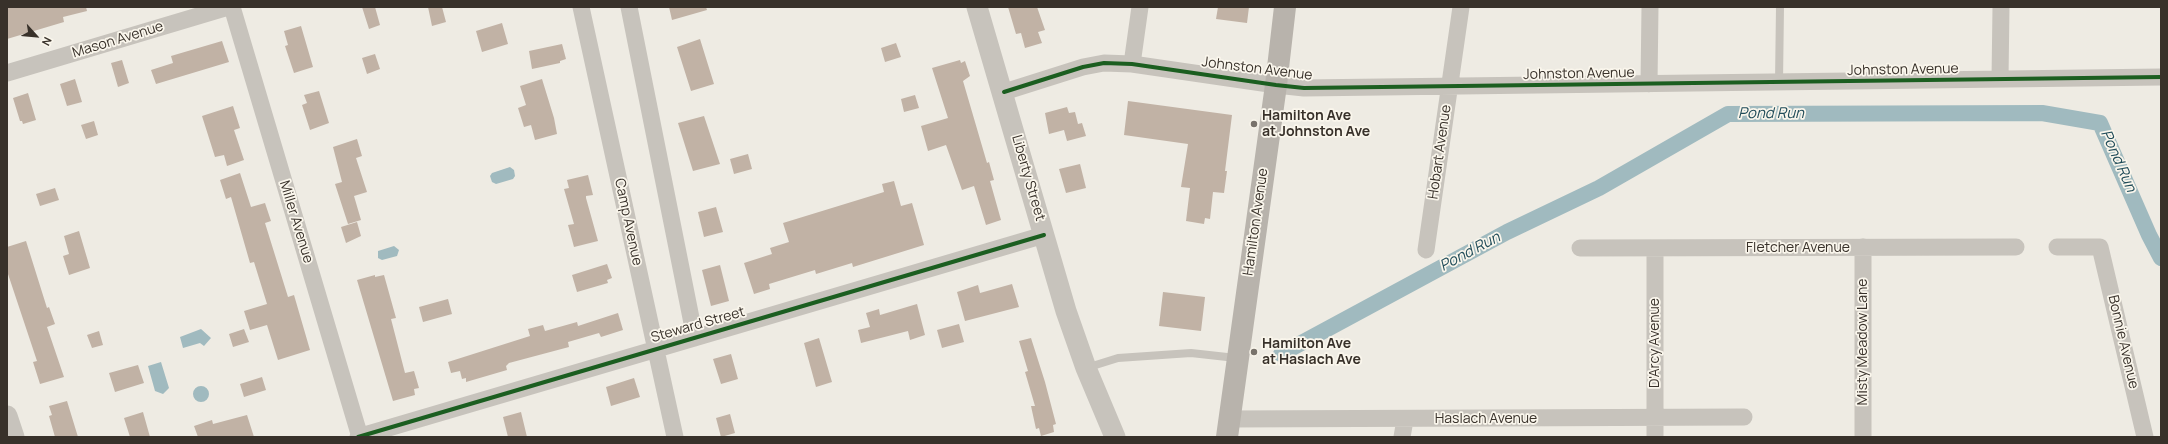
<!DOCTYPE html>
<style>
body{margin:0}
#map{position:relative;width:2168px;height:444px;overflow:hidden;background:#eeebe3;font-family:Manrope,sans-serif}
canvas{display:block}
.frame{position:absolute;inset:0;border:8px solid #38312a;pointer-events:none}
.north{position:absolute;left:16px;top:16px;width:40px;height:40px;-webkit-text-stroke:3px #faf6ec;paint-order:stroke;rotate:117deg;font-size:11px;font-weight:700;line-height:16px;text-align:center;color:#38312a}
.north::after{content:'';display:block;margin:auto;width:14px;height:18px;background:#38312a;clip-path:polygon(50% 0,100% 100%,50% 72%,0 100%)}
</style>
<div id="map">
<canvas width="2168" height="444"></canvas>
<div class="frame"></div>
<div class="north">N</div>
</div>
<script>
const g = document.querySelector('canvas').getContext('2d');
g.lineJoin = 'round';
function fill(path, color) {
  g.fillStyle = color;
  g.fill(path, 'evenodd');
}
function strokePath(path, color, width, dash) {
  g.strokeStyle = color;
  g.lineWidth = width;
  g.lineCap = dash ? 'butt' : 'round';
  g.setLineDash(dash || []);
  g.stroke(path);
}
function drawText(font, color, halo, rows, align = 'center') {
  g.font = font + ' Manrope,sans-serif';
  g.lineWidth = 3.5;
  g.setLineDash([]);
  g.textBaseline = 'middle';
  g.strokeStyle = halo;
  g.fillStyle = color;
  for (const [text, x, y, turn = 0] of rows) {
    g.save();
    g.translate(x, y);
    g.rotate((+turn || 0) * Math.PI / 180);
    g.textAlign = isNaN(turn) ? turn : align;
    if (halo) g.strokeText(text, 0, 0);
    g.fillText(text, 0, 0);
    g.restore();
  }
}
fill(new Path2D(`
 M510,167L514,170L515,176L513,179L496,184L492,182L490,176L492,173Z
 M394,246L399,250L397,256L382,260L378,258V251Z
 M201,329L211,338L204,346L200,343L183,348L180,337Z
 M161,362L169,388L163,394L155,391L148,366Z
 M193 394a8 8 0 1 1 16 0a8 8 0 1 1-16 0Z`), '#a0babf');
strokePath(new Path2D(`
 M1281,354L1507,232L1599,188L1728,114L2042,113L2100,123L2149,235L2161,258`), '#a0babf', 16);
fill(new Path2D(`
 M7,7H86L87,11L63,17L64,22L7,39Z
 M362,7H375L380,25L369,29Z
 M428,7H442L446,22L432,26Z
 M669,7H706L707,10L672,20Z
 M1008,7H1037L1045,30L1038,32L1042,43L1025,48L1021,33L1016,34Z
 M1218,7H1249L1247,23L1216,19Z
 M502,23L508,44L482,52L476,31Z
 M301,26L313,67L294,73L285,46L288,45L284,31Z
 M700,39L714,84L691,91L677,47Z
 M222,41L229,62L156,84L151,70L173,63L171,56Z
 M896,43L901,57L885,62L881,48Z
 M562,44L566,59L560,61V63L532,69L529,51Z
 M375,54L380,69L367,74L362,58Z
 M122,60L129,83L118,87L111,63Z
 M960,60L961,63L965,61L970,76L963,81L987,163L989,162L994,180L990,181L1001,220L986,225L974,186L962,190L946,145L928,151L921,126L948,118L932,68Z
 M75,79L82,102L67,106L60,84Z
 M542,79L554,118L557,134L535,140L531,125L524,127L518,108L526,105L520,86Z
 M319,91L329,123L310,130L302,105L307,103L304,95Z
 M28,93L36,120L23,124L22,121H20L13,98Z
 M915,95L919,108L904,112L901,99Z
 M1128,101L1232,115L1225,171H1227L1224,193L1213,192L1210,219L1205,218L1204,224L1186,221L1190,188L1181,187L1188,144L1124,135Z
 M233,106L240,128L234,130L244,160L227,166L224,155L215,157L202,116Z
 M1067,107L1069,113L1075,112L1078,124L1082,123L1086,136L1067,141L1064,130L1049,134L1045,113Z
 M704,116L720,164L693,171L678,123Z
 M94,121L98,135L86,139L81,125Z
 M357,139L362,156L356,158L367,192L354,196L361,220L348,224L335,184L342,182L333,147Z
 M748,154L752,169L734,174L730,159Z
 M1080,164L1086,188L1066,193L1059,169Z
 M240,173L251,207L265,203L271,221L265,223L288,297L294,295L310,350L278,360L267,325L250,330L244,311L267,304L254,262L250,263L231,197L226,199L220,180Z
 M588,175L593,195L586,196V198L598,241L574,247L568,225L574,224L564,189L569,188L567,180Z
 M894,181L901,206L912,203L924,245L853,267L852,263L816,274L815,270L769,284L770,289L754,294L744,263L772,254L770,248L789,242L783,223L884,192L882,184Z
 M55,188L59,200L40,206L36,194Z
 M716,207L723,232L704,237L698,212Z
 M357,222L361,236L346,243L341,227Z
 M79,231L90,268L69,275L63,256L69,254L64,236Z
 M26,241L47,308L49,307L55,324L47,327L64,377L40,384L33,362L37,361L7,271V247Z
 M607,264L612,278L607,280L608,283L577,292L572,275Z
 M720,265L729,301L711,306L702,270Z
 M375,275V277L384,275L396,318L391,319L405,373L414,371L419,388L414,389L415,395L393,401L357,280Z
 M1012,284L1019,307L965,321L957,292L978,285L980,293Z
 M1163,292L1205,297L1201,331L1159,326Z
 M448,299L452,314L423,322L419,307Z
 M917,304L925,335L910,340L908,331L861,343L858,330L870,327L866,313L879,309L880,315Z
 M618,313L623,330L601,337L599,333L568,342L569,347L509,363L506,366L507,370L466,382V378L462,379L460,371L451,373L448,362L530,336L528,329L543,325L545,331L577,322L578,326Z
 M959,324L964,342L942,348L937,330Z
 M244,329L249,342L233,347L229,334Z
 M99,331L103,345L92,348L87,335Z
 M819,338L832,382L816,387L804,343Z
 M1031,338L1045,382L1056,424L1053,425L1054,432L1041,436L1039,428L1036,429L1031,406H1035L1025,372L1028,371L1019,341Z
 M731,354L738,379L721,384L713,359Z
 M138,365L144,383L115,392L109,373Z
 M262,377L266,390L244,397L240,384Z
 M634,378L640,397L611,406L606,387Z
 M67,401L78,437H55L49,416L52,415L49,406Z
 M143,412L150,437H130L124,418Z
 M521,412L527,437H508L503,417Z
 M730,414L735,433L721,437L716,418Z
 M247,415L254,437H198L194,426L212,420L213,424Z`), '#c1b2a5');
strokePath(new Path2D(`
 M1779,82L1780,7
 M1086,368L1118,358L1191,353L1236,358`), '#c7c3bc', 8);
strokePath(new Path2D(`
 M232,7L360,437
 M581,7L675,437
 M629,7L695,338
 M1132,64L1140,7
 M7,73L228,7
 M2000,79L2001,7
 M1649,84L1650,7
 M1004,92L1083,67L1104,63L1132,64L1276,85L1304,88L2161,77
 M2057,247H2100L2145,437
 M1580,248L2016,247
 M1655,248V437
 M1426,250L1461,7
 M1229,419L1744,417
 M358,437L1044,235
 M1402,437L1405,420
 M1863,437V247`), '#c7c3bc', 17);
strokePath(new Path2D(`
 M977,7L1066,311L1086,368L1115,437
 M7,416L14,437`), '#c7c3bc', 21);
strokePath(new Path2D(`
 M1227,437L1276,85L1285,7`), '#b8b3ac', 22);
strokePath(new Path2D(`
 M1004,92L1083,67L1104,63L1132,64L1276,85L1304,88L2161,77
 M358,437L1044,235`), '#1b5e20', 4);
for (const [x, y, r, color] of [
 [1254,124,4,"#78726b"],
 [1254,352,4,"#78726b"]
]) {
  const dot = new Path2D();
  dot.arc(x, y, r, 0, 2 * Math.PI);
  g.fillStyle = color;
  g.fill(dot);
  strokePath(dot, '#faf6ec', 1.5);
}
drawText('14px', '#38312a', '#faf6ec', [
 ["Mason Avenue",118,40,-17],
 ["Johnston Avenue",1257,69,7],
 ["Johnston Avenue",1903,70,-1],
 ["Johnston Avenue",1579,74,-1],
 ["Hobart Avenue",1440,152,-82],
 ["Liberty Street",1028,178,74],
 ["Miller Avenue",296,222,73],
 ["Camp Avenue",628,222,78],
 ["Hamilton Avenue",1256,222,-82],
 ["Fletcher Avenue",1798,248],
 ["Steward Street",698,325,-16],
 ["Misty Meadow Lane",1863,342,-90],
 ["Bonnie Avenue",2123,342,77],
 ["D'Arcy Avenue",1655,343,-90],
 ["Haslach Avenue",1486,419]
]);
drawText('bold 14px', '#38312a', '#faf6ec', [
 ["Hamilton Ave",1262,116],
 ["at Johnston Ave",1262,132],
 ["Hamilton Ave",1262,344],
 ["at Haslach Ave",1262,360]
], 'left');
drawText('italic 15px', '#204c59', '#faf6ec', [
 ["Pond Run",1771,114],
 ["Pond Run",2118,161,66],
 ["Pond Run",1470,252,-28]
]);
</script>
